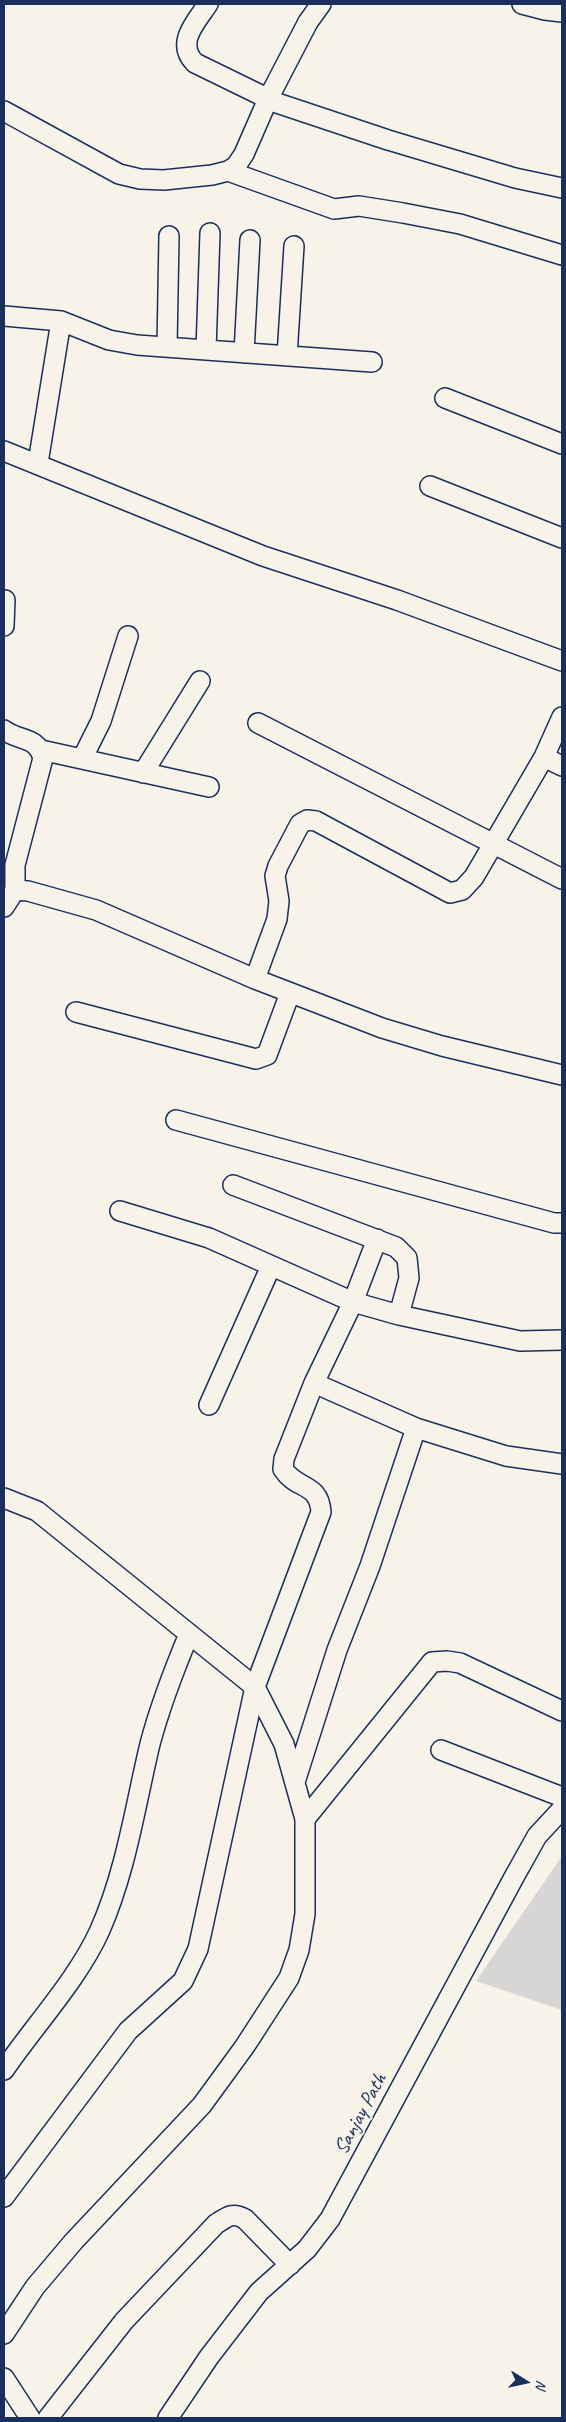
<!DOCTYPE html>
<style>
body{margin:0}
#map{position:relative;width:566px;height:2422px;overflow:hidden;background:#f7f3e8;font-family:Caveat,sans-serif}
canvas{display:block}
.frame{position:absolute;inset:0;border:5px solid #1b2f5e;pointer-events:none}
.north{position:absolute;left:501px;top:2357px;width:50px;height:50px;-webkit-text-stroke:4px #f7f3e8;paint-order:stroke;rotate:100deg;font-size:14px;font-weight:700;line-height:20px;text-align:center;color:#1b2f5e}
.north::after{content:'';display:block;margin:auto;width:18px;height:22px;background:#1b2f5e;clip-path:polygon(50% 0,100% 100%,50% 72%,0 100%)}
</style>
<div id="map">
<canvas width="566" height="2422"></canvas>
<div class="frame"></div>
<div class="north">N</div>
</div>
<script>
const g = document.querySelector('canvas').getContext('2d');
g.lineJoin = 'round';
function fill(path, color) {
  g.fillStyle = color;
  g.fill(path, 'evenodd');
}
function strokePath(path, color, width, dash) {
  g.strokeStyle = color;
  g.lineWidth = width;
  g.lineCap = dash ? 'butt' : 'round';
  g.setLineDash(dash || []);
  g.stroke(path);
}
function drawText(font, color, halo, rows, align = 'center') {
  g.font = font + ' Caveat,sans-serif';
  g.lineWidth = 4;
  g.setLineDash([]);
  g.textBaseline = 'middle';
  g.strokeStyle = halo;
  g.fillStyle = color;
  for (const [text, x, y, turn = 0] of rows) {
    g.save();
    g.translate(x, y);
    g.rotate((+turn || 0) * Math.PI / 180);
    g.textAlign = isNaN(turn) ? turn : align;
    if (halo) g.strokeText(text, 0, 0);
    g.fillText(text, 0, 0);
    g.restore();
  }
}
fill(new Path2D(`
 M562,1856V2010L476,1981Z`), '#d7d6d4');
const street = new Path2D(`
 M208,4C196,22 175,43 195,63L277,103L388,140L515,178L562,188
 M522,4L545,10L562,12
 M4,111L119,174L140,179L164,180L212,175L228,171L236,166L244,154L268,99L308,22L321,4
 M228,171L334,209L359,206L403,213L460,224L562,255
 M4,316L61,321L109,340L137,345L372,362
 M167,347L169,236
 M206,350L210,233
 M244,353L250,240
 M287,356L294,246
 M445,398L562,444
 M4,451L263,556L397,600L562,661
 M38,463L61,321
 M430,486L562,538
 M4,626L5,600
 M258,723L562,879
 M4,730C20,742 36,735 43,758L15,865V890
 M41,750L209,787
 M544,757L562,766
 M82,759L101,721L128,636
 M143,773L200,681
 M4,907L15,890L28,891L96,910L255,979L382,1028L442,1046L562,1075
 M255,979L277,919L279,901L275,876L278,866L300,824L307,820L316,821L450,893L462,890L474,877L544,757L562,717
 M76,1012L256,1059L267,1055L290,993
 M176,1120L554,1223H562
 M233,1185L396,1247L407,1258L409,1278L399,1315L520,1341L562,1340
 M120,1211L209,1238L353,1302L314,1383L416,1428L506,1456L562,1464
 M377,1239L353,1302L399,1315
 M314,1383L284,1459L283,1469C296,1490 319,1482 321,1512L255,1687L284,1744L305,1819L432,1662L447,1661L460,1663L562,1711
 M209,1405L271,1266
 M4,1498L37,1511L255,1687L198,1949L183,1981L128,2031L4,2197
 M441,1750L562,1797
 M295,1782L337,1650L370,1566L416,1428
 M4,2070C34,2026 78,1979 100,1930C126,1871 135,1807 150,1744C160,1706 174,1670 189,1634
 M4,2334L35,2287L74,2241L202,2105L245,2046L289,1978L299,1950L305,1914V1819
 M4,2378L30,2418
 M48,2418L124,2321L216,2224C228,2216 233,2212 245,2219L290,2265
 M168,2418L209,2357L259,2292L307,2249L330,2219L513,1879L537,1836L562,1809`);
strokePath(street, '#1b2f5e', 22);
strokePath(street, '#f7f3e8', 19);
drawText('21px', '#1b2f5e', '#f7f3e8', [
 ["Sanjay Path",361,2114,-62]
]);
</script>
